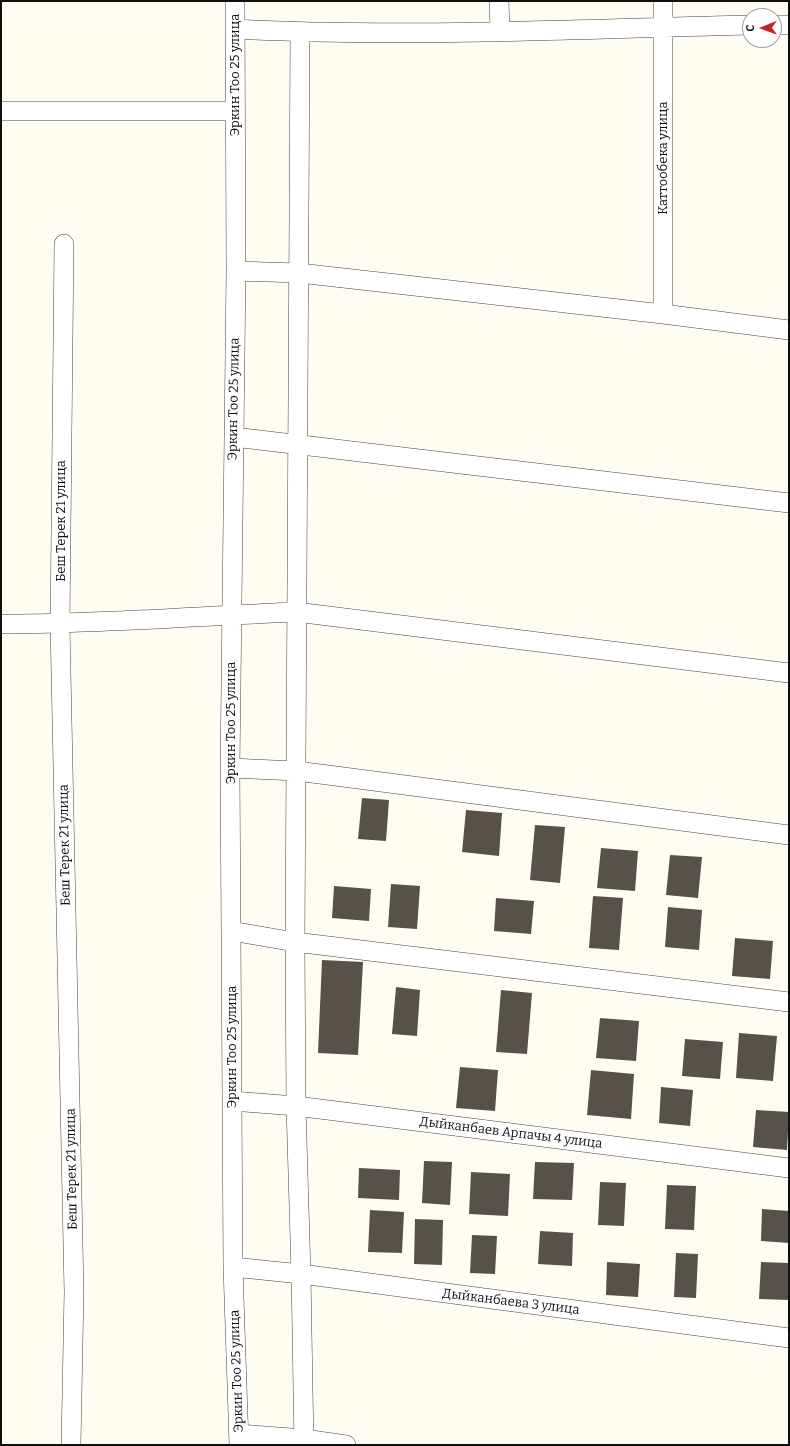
<!DOCTYPE html>
<meta charset="utf-8">
<style>
body{margin:0}
#map{position:relative;width:790px;height:1446px;overflow:hidden;background:#fffdf2;font-family:Bitter,serif}
canvas{display:block}
.frame{position:absolute;inset:0;border:2px solid #0f0f0f;pointer-events:none}
.north{position:absolute;left:742px;top:8px;width:40px;height:40px;box-sizing:border-box;background:#fff;border:1px solid #9f9f9f;border-radius:50%;rotate:269deg;font-size:11px;font-weight:700;line-height:16px;text-align:center;color:#0f0f0f}
.north::after{content:'';display:block;margin:auto;width:14px;height:18px;background:#c32424;clip-path:polygon(50% 0,100% 100%,50% 72%,0 100%)}
</style>
<div id="map">
<canvas width="790" height="1446"></canvas>
<div class="frame"></div>
<div class="north">С</div>
</div>
<script>
const g = document.querySelector('canvas').getContext('2d');
g.lineJoin = 'round';
function fill(path, color) {
  g.fillStyle = color;
  g.fill(path, 'evenodd');
}
function strokePath(path, color, width, dash) {
  g.strokeStyle = color;
  g.lineWidth = width;
  g.lineCap = dash ? 'butt' : 'round';
  g.setLineDash(dash || []);
  g.stroke(path);
}
function drawText(font, color, halo, rows, align = 'center') {
  g.font = font + ' Bitter,serif';
  g.lineWidth = 4;
  g.setLineDash([]);
  g.textBaseline = 'middle';
  g.strokeStyle = halo;
  g.fillStyle = color;
  for (const [text, x, y, turn = 0] of rows) {
    g.save();
    g.translate(x, y);
    g.rotate((+turn || 0) * Math.PI / 180);
    g.textAlign = isNaN(turn) ? turn : align;
    if (halo) g.strokeText(text, 0, 0);
    g.fillText(text, 0, 0);
    g.restore();
  }
}
fill(new Path2D(`
 M362,798L389,800L386,841L358,839Z
 M466,810L502,813L499,856L462,852Z
 M535,825L565,827L560,883L530,880Z
 M601,848L638,851L635,891L597,888Z
 M670,855L702,857L698,898L666,895Z
 M391,884L420,886L417,929L388,927Z
 M334,886L371,889L369,921L332,918Z
 M593,896L623,898L619,950L589,948Z
 M496,898L534,901L531,934L494,931Z
 M668,907L702,910L699,950L665,947Z
 M735,938L773,941L770,979L732,976Z
 M322,960L363,962L358,1055L318,1053Z
 M396,987L420,990L417,1036L392,1034Z
 M501,990L532,993L527,1054L496,1052Z
 M600,1018L639,1021L636,1061L596,1058Z
 M739,1033L777,1036L773,1081L736,1078Z
 M685,1039L723,1042L720,1079L682,1076Z
 M460,1067L498,1070L495,1111L456,1108Z
 M591,1070L634,1074L631,1119L587,1115Z
 M661,1087L693,1090L690,1126L659,1123Z
 M756,1110L789,1112L787,1150L753,1147Z
 M424,1161L452,1162L450,1205L422,1203Z
 M535,1162L574,1163L572,1200L533,1199Z
 M359,1168L400,1170L399,1200L358,1198Z
 M471,1172L510,1174L508,1216L469,1214Z
 M600,1182L626,1183L624,1226L598,1225Z
 M667,1185L696,1186L694,1230L665,1229Z
 M762,1209L789,1211V1243L761,1241Z
 M370,1210L404,1212L402,1253L368,1252Z
 M415,1219L443,1220L442,1265L414,1264Z
 M540,1231L573,1233L572,1266L538,1264Z
 M472,1235L497,1236L495,1274L470,1273Z
 M676,1253L698,1254L696,1298L674,1297Z
 M607,1262L640,1264L638,1297L606,1295Z
 M761,1262L789,1263V1300L759,1299Z`), '#58514b');
const minor = new Path2D(`
 M235,1L236,271L230,768L233,1267L239,1445
 M499,1L500,31
 M774,25H789
 M235,29C406,38 579,29 750,25
 M300,32L295,942L296,1106L301,1274L304,1445
 M1,111H235
 M64,244L60,624L74,1292L71,1445
 M236,271L299,273L663,314L789,330
 M663,314V1
 M234,437L789,503
 M1,624C100,624 198,616 296,612L789,673
 M230,768L297,771L789,835
 M231,931L295,942L789,1002
 M232,1101L296,1106L789,1168
 M233,1267L301,1274L789,1338
 M239,1434L304,1439L346,1445`);
strokePath(minor, '#424242', 20);
strokePath(minor, '#fff', 19);
drawText('13px', '#0f0f0f', '#fff', [
 ["Эркин Тоо 25 улица",235,75,-90],
 ["Каттообека улица",663,158,-90],
 ["Эркин Тоо 25 улица",234,399,-89],
 ["Беш Терек 21 улица",61,521,-90],
 ["Эркин Тоо 25 улица",231,723,-90],
 ["Беш Терек 21 улица",65,845,-91],
 ["Эркин Тоо 25 улица",232,1047,-90],
 ["Дыйканбаев Арпачы 4 улица",511,1133,7],
 ["Беш Терек 21 улица",72,1169,-91],
 ["Дыйканбаева 3 улица",511,1302,7],
 ["Эркин Тоо 25 улица",237,1371,-92]
]);
</script>
